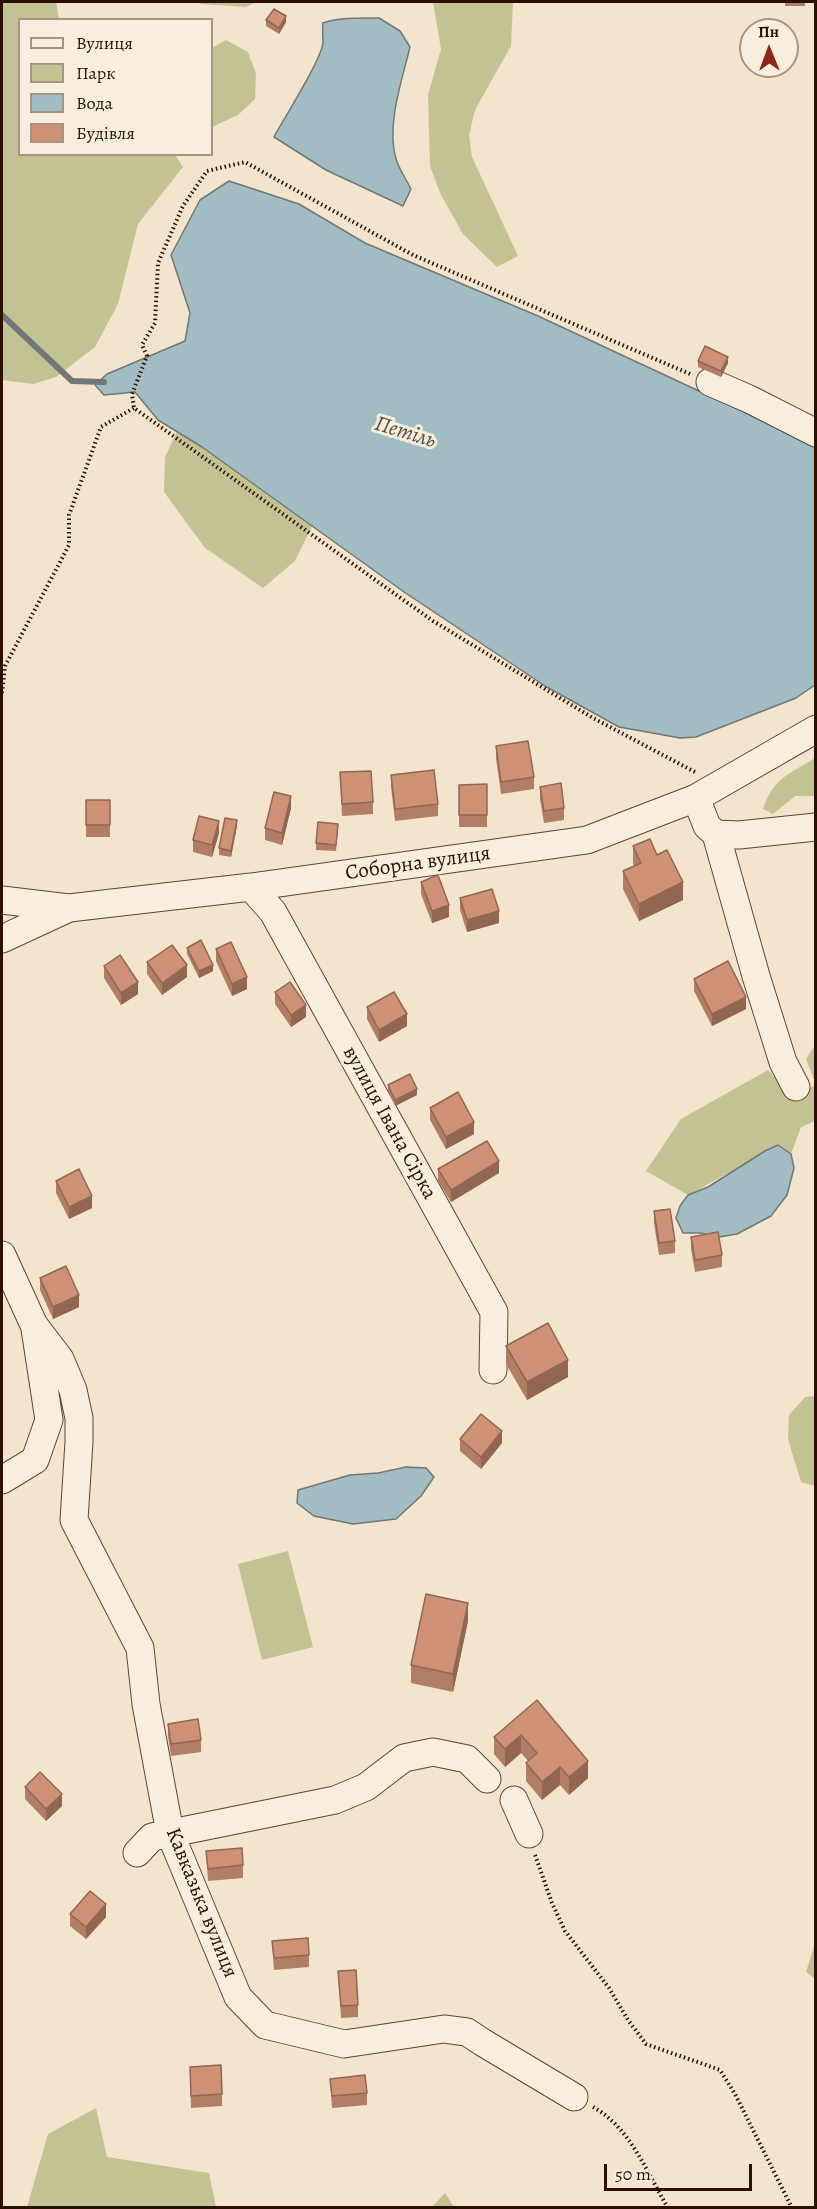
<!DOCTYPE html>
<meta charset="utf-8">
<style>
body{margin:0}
#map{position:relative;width:817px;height:2209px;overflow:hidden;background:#f3e5cd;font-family:Alegreya,serif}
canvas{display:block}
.frame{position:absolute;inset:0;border:3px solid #2b1000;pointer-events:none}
.legend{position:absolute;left:18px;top:18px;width:195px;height:138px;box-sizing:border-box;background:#f7eede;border:2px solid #a59585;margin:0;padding:8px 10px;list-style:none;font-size:18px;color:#2b1000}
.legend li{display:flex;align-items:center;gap:12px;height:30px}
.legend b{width:30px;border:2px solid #a59585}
.north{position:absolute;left:739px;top:18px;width:60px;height:60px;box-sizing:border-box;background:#f7eede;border:2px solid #a59585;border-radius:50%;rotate:359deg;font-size:16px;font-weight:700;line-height:24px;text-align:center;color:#2b1000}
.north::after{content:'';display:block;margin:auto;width:21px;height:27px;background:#8f2418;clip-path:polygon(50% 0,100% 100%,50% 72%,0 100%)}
.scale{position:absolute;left:604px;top:2164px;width:148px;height:27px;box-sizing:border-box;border:3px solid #2b1000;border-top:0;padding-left:8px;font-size:18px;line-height:21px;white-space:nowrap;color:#2b1000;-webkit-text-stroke:4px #f7eede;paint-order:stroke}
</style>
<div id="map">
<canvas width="817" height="2209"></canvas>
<div class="frame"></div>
<ul class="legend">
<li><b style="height:8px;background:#f7eede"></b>Вулиця</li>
<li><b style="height:16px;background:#c3c293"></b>Парк</li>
<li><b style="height:16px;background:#a2bcc3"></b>Вода</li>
<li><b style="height:16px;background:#cf9176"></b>Будівля</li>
</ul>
<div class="north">Пн</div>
<div class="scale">50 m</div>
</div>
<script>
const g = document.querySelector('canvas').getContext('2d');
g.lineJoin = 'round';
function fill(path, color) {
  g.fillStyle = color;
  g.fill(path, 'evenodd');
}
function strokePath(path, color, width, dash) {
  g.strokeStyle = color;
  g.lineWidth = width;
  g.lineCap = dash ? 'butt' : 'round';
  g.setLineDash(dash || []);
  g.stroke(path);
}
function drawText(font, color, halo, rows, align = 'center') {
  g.font = font + ' Alegreya,serif';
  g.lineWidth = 6;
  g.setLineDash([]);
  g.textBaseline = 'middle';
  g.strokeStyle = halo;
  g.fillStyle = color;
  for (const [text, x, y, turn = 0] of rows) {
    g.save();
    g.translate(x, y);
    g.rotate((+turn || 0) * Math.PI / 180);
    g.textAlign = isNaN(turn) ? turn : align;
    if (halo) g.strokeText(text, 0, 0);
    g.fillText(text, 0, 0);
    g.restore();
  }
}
fill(new Path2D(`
 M2,2H56L59,19L20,20V154L175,155L183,167L138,224L118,304L95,347L56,377L33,384L2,380Z
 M199,2H256L246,7L201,4Z
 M433,2H513L511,46L475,110L469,135L472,157L518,256L497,267L463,234L440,193L430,166L428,95L441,49Z
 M226,40L248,52L256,74L255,99L238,115L212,127V48Z
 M177,432L202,447L312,526L295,561L263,588L205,548L164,492L165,457Z
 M815,758V796H795L773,814L763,809C774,777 788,775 815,758Z
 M815,1045V1082L806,1059Z
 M768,1070L790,1094L815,1086V1121L801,1127L791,1154L778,1146L688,1195L646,1171L681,1119Z
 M815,1396H816L815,1486L801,1482L788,1439L789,1415L805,1397Z
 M288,1551L313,1647L262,1660L238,1564Z
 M815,1943V1979L806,1972Z
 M96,2108L107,2157L209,2173L216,2207H27L48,2134Z
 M445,2193L454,2207H432Z`), '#c3c293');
const water = new Path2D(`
 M379,18L400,31L410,47C402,80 386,126 396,159C399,169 406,179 411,189L403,206L326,170L274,137C283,120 323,57 323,42C323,35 322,30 323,23C337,17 363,18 379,18Z
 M229,181L299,204L365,243L538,316L815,445V685L796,698L696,737L680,738L619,727L545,686L404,592L202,447L158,420L135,392L104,395L95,385L107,374L185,341L190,313L171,255L200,200Z
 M778,1145L791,1154L794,1168L787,1195L771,1216L737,1234L719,1237L700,1233H683L676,1218L680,1206L688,1195L708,1187L765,1151Z
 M406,1467L426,1468L434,1477L421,1496L396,1519L353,1524L314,1516L297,1503L298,1490L350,1475L378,1473Z`);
fill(water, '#a2bcc3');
strokePath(water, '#727775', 1.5);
strokePath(new Path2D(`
 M2,315L72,381L104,382`), '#727775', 6);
const minor = new Path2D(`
 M710,382L749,399L816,433
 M696,798L707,826L716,834L739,835L816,827
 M716,834L756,976L783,1062L796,1087
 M251,887L273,912L494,1312L493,1370
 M2,900L69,908
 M2,939L69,908L251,887L587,840L696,798L816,729
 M2,1255L34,1325L60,1359L73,1390L79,1418V1442L74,1520L140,1648L146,1704L170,1833L238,1997L265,2025L344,2044L444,2029L467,2032L482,2042L574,2097
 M2,1480L35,1460L49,1420L35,1329
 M514,1800L529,1834
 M137,1853L152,1837L335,1800L366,1787L404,1758L433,1752L467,1759L487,1779`);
strokePath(minor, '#5d4533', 29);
strokePath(new Path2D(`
 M690,374L413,255L245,162L207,171L183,206L158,263L155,323L142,345L147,356L132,394L134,408L433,621L593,718L695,772
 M2,693L5,666L69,545V515L101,427L134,408
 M535,1855L552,1903L565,1931L609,1988L628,2020L646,2044L720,2070L735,2094L792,2208
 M593,2107C630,2127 647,2173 668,2208`), '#2b1000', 4, [1.5, 3]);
strokePath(minor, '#f7eede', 27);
fill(new Path2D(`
 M785,2H805V6H785Z
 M266,20L286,22L279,34L266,26Z
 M698,361L728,363L721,377L698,367Z
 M496,746L534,777V789L501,794L496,758Z
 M340,772L373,802V814L342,816Z
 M391,775L438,804V816L395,821L391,787Z
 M487,784V827H459V785Z
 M540,787L564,808V820L544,823L540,799Z
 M86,800H110V837H86Z
 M291,808L282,845L265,840V828Z
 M237,826L231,857L219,855V848Z
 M338,830L336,851L316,850V843Z
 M219,833L212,857L193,852V840Z
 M633,846L657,855L683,900L639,921L623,889V871L634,866L633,864Z
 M421,882L449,917L432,923L421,894Z
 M460,898L499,923L467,932L460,910Z
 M187,948L213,971L199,978L187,954Z
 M216,949L247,989L232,996L216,961Z
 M147,962L187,977L162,995L147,974Z
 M104,966L138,994L121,1005L104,978Z
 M694,979L746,1009L712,1026L694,991Z
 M275,992L306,1017L291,1027L275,1004Z
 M367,1007L407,1026L379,1042L367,1019Z
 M388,1085L417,1095L395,1106L388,1091Z
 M430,1108L474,1134L446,1149L430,1120Z
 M438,1169L499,1173L451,1202L438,1181Z
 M56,1181L92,1208L69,1219L56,1193Z
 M654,1211L675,1241V1253L659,1255L654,1223Z
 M691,1237L722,1255V1267L695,1272L691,1249Z
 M40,1278L79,1307L53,1319L40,1290Z
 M506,1346L568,1377L527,1400L506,1364Z
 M460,1439L502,1443L481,1469L460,1451Z
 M468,1621L453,1692L411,1683V1665Z
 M537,1700L588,1778L569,1795L560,1785L542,1800L526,1781V1763L528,1761L521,1753L505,1767L494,1754V1737Z
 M168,1724L201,1740V1752L171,1756L168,1736Z
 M25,1787L62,1806L46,1821L25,1799Z
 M206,1851L243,1865V1878L208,1881Z
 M70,1914L106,1917L86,1939L70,1926Z
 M272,1941L309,1955V1967L274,1970Z
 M338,1971L358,2005V2017L341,2018Z
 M190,2067L222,2094V2106L191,2108Z
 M330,2079L367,2093V2105L332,2108Z`), '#b27d65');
fill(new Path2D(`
 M286,16V22L279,34V28Z
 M728,357V363L721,377V371Z
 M291,796V808L282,845V833Z
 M237,820V826L231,857V851Z
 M219,821V833L212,857V845Z
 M683,882V900L639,921V904Z
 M449,905V917L432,923V911Z
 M499,911V923L467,932V920Z
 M187,965V977L162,995V983Z
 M213,965V971L199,978V971Z
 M247,977V989L232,996V984Z
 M138,982V994L121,1005V993Z
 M746,997V1009L712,1026V1014Z
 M306,1005V1017L291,1027V1015Z
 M407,1014V1026L379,1042V1030Z
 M417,1089V1095L395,1106V1100Z
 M474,1122V1134L446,1149V1137Z
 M499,1161V1173L451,1202V1190Z
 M92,1196V1208L69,1219V1207Z
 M79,1295V1307L53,1319V1307Z
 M568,1360V1377L527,1400V1382Z
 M502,1431V1443L481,1469V1457Z
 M468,1603V1621L453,1692V1674Z
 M521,1735V1753L505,1767V1749Z
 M588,1761V1778L569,1795V1777Z
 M560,1767V1785L542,1800V1782Z
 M62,1794V1806L46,1821V1809Z
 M106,1904V1917L86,1939V1927Z`), '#916653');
const building = new Path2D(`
 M274,9L286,16L279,28L266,20Z
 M705,346L728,357L721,371L698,361Z
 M528,741L534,777L501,782L496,746Z
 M434,770L438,804L395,809L391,775Z
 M371,771L373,802L342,804L340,772Z
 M561,783L564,808L544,811L540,787Z
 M487,784V815H459V785Z
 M274,792L291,796L282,833L265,828Z
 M86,800H110V825H86Z
 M199,816L219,821L212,845L193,840Z
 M225,818L237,820L231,851L219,848Z
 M318,822L338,824L336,845L316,843Z
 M650,839L657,855L667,850L683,882L639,904L623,871L641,863L633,846Z
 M438,875L449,905L432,911L421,882Z
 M492,889L499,911L467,920L460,898Z
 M201,940L213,965L199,971L187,948Z
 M231,942L247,977L232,984L216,949Z
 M172,945L187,965L162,983L147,962Z
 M120,955L138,982L121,993L104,966Z
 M728,961L746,997L712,1014L694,979Z
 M290,982L306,1005L291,1015L275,992Z
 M394,992L407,1014L379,1030L367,1007Z
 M410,1074L417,1089L395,1100L388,1085Z
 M458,1092L474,1122L446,1137L430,1108Z
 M487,1141L499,1161L451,1190L438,1169Z
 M79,1169L92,1196L69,1207L56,1181Z
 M670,1209L675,1241L659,1243L654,1211Z
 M718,1232L722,1255L695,1260L691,1237Z
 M66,1266L79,1295L53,1307L40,1278Z
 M548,1323L568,1360L527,1382L506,1346Z
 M481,1414L502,1431L481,1457L460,1439Z
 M426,1594L468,1603L453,1674L411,1665Z
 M537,1700L588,1761L569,1777L560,1767L542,1782L526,1763L537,1753L521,1735L505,1749L494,1737Z
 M198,1719L201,1740L171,1744L168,1724Z
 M40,1772L62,1794L46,1809L25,1787Z
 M242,1848L243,1865L208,1869L206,1851Z
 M90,1891L106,1904L86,1927L70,1914Z
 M308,1938L309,1955L274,1958L272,1941Z
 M356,1970L358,2005L341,2006L338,1971Z
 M221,2065L222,2094L191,2096L190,2067Z
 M365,2075L367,2093L332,2096L330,2079Z`);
fill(building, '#cf9176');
strokePath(building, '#916653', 1.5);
drawText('21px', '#2b1000', '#f7eede', [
 ["Соборна вулиця",418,864,-8],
 ["вулиця Івана Сірка",389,1123,61],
 ["Кавказька вулиця",201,1903,68]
]);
drawText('italic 22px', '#554c44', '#f7eede', [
 ["Петіль",405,433,17]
]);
</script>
